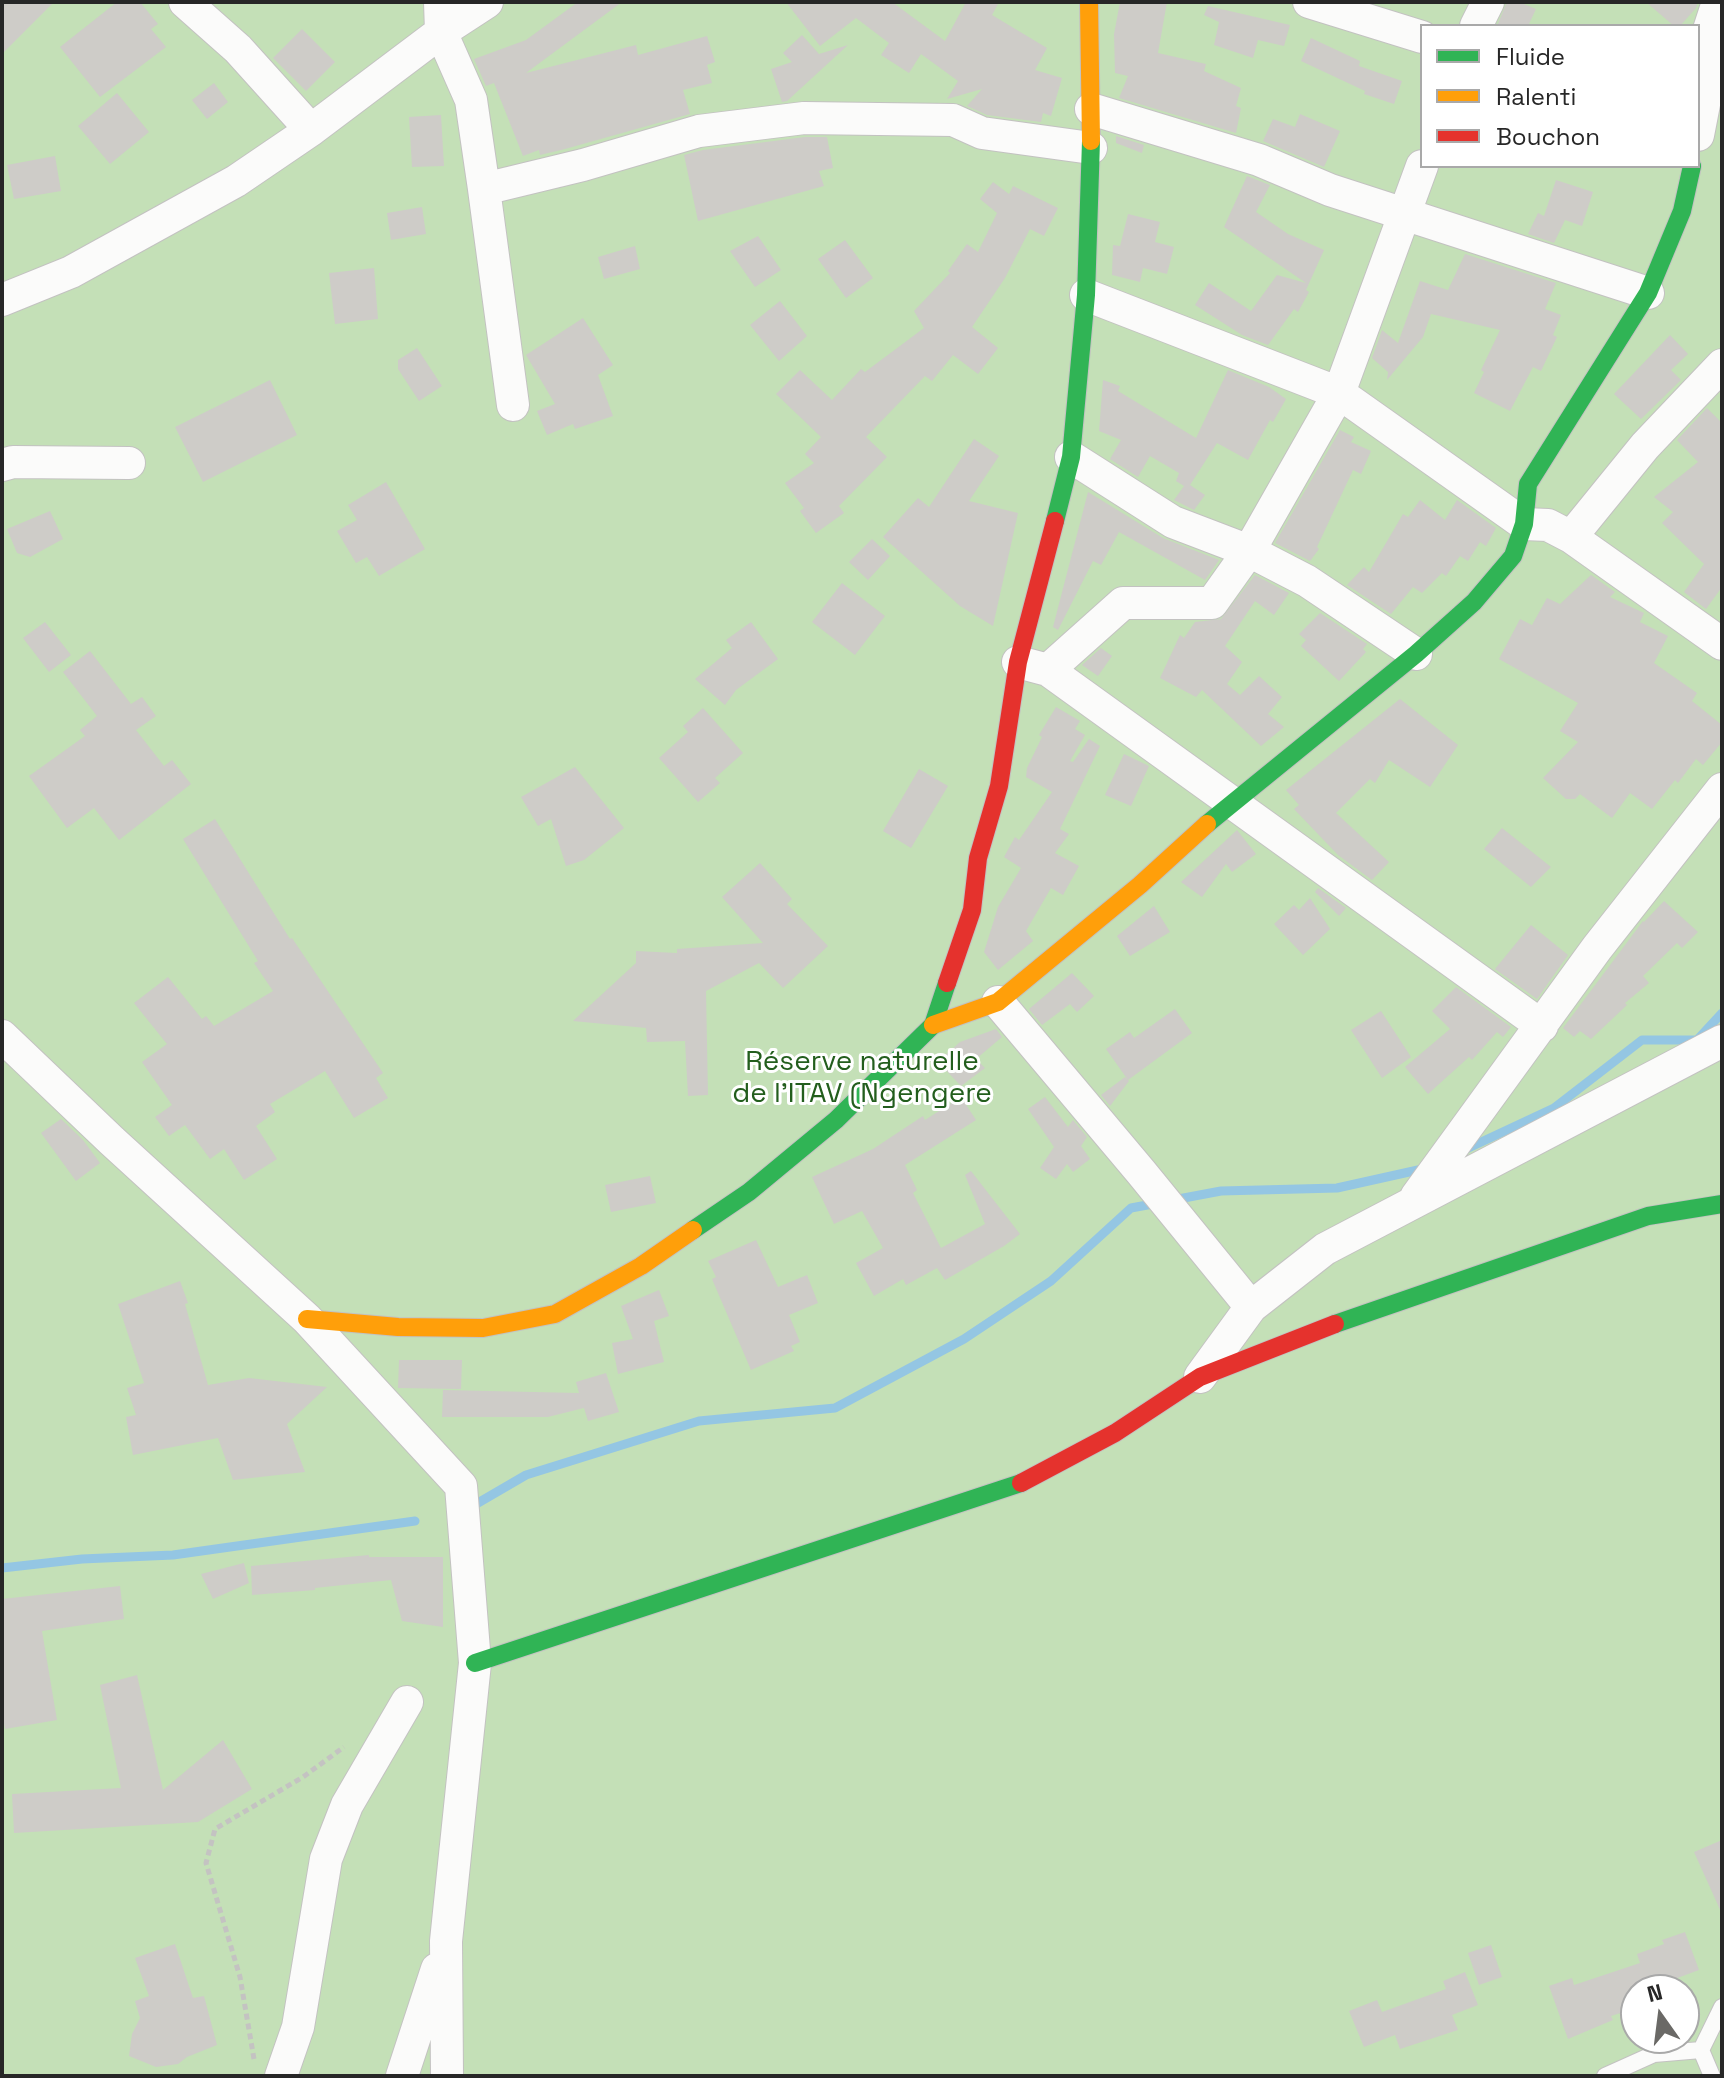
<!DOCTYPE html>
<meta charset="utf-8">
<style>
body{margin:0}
#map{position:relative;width:1724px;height:2078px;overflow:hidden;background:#e6e3dc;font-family:"Space Grotesk",sans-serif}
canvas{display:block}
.frame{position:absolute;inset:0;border:4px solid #272727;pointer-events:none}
.legend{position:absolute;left:1420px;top:24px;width:280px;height:144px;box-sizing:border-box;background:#fff;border:2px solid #a9a9a9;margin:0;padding:10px 14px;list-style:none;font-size:24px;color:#272727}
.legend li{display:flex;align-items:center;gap:16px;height:40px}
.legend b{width:40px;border:2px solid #a9a9a9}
.north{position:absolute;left:1620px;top:1974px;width:80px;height:80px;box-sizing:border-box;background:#fff;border:2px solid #a9a9a9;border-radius:50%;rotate:346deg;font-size:22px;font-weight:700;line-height:32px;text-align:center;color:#272727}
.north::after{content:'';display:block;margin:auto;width:28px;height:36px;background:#6a6966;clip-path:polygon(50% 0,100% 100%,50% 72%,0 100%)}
</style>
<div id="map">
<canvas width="1724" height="2078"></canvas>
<div class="frame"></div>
<ul class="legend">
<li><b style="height:10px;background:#30b455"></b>Fluide</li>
<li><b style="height:10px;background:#ff9f0a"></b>Ralenti</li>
<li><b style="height:10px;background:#e5322d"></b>Bouchon</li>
</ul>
<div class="north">N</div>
</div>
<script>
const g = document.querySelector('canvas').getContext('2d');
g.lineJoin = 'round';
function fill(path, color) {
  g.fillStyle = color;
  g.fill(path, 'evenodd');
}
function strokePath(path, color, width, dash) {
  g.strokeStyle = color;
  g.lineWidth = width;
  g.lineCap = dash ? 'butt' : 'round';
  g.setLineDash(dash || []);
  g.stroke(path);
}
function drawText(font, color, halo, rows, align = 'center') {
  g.font = font + ' "Space Grotesk",sans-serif';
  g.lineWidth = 6;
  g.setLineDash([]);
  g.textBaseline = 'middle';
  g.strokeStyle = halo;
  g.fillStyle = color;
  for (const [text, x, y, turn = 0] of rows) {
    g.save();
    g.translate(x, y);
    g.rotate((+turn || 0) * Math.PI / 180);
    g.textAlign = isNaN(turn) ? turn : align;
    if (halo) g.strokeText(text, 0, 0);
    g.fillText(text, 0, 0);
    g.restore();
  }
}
fill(new Path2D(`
 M2,2H1722V2076H2ZM1422,26H1698V166H1422ZM1636,1990H1684V2038H1636Z`), '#c4e0b7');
strokePath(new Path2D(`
 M1462,1151L1554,1108L1642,1040H1697L1722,1013
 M1173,1200L1221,1191L1337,1188L1427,1168
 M471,1507L526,1475L699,1421L835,1408L964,1339L1051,1281L1131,1208L1158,1203
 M2,1568L82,1559L173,1555L415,1521`), '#94c6e3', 9);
fill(new Path2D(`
 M2,2H54L2,54Z
 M117,2H140L158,24L151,29L166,47L100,97L60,47Z
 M578,2H622L526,73L636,45L638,55L707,36L715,62L707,65L712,83L683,90L690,114L565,149L540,155L539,150L523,156L494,83L486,86L474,59L526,40Z
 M786,2H892L945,41L966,2H999L992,15L1047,48L1035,70L1062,78L1051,116L1043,113L1041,122L987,115L967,106L982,89L947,99L958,81L921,54L909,73L881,55L889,43L856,18L820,46Z
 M1120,2H1167L1158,53L1206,64L1204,71L1241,88L1236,106L1241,108L1236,133L1119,98L1128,76L1115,73L1114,34Z
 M1507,2H1519L1536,9L1528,26H1497Z
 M1646,2H1698L1696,8L1680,26H1674Z
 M1208,6L1290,25L1284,46L1258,40L1253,58L1214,45L1219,22L1204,15Z
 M302,29L335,62L306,91L273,58Z
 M802,35L819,54L848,45L787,101L782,102L771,69L792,62L783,53Z
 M1311,38L1360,61L1359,66L1402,81L1394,104L1364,94L1365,91L1301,61Z
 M214,83L228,102L207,119L192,100Z
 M117,93L149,132L110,164L78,126Z
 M1300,114L1340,131L1324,167L1263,141L1273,119L1295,127Z
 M441,115L444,166L412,167L409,117Z
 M1116,136L1144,145L1142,153L1116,143Z
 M805,137H827L833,168L819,171L824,186L698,221L684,155L703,150Z
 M55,156L61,191L14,199L7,165Z
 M1247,176L1270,185L1256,212L1288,234L1324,250L1306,290L1309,292L1298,312L1294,309L1268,345L1242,335L1195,305L1209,283L1251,311L1277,275L1306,283L1224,227Z
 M1556,180L1593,192L1582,226L1565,220L1554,243L1528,234L1538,213L1544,216Z
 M993,182L1009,194L1013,186L1058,208L1044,236L1030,229L1005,278L972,327L998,348L978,374L953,355L932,381L925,376L866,437L887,457L839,506L844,513L816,533L800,511L804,508L785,483L814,463L805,454L821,437L776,394L800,370L832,400L861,369L865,372L924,328L914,311L950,273L948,271L967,244L978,252L997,213L980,199Z
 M422,207L426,234L391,240L387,213Z
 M1128,214L1160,222L1155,242L1174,247L1167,274L1143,268L1140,282L1112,275L1113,245L1120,246Z
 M758,236L781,270L755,287L730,251Z
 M845,240L873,278L846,298L818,259Z
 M635,246L640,269L604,279L598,257Z
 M1465,254L1556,283L1545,309L1561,315L1553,335L1557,337L1541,371L1533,367L1510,411L1474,393L1484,372L1481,370L1500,330L1431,314L1423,337L1387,380L1388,372L1372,358L1382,330L1398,343L1420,281L1448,290Z
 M374,268L378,319L335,324L329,273Z
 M780,301L807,336L779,361L750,325Z
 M583,318L613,365L598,375L613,416L575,429L573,424L547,435L537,411L555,404L526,355Z
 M1670,335L1688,354L1671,370L1681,380L1641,419L1614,394Z
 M417,348L442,386L419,401L398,369V360Z
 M1228,370L1269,387L1286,399L1273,422L1270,420L1248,460L1217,443L1190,485L1205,495L1194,510L1174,500L1184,486L1176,481L1179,473L1150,456L1138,477L1110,459L1121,440L1099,431L1103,380L1120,386L1118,391L1196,438Z
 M270,380L297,435L203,482L175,427Z
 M1707,408L1722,423V587L1706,609L1684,592L1704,564L1662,523L1673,512L1654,497L1698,462L1677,440Z
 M1340,430L1354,437L1351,442L1371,451L1361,474L1353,470L1317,547L1319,549L1310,561L1275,543Z
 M974,439L999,456L969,501L1018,513L993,626L960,606L883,537L918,498L929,507Z
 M386,482L425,549L379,576L367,557L356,563L337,531L357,520L348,505Z
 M1088,492L1163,538L1219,560L1205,580L1119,532L1101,565L1093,561L1058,630L1053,627Z
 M1420,500L1445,520L1457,500L1496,528L1486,546L1480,542L1468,561L1460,556L1446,576L1442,573L1422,593L1413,587L1391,614L1347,585L1364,567L1369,572L1403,514L1408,517Z
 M50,511L63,539L30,557L17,553L7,529Z
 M872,539L890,556L868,580L849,562Z
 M1255,575L1289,593L1274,615L1255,601L1225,646L1242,662L1227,684L1240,695L1259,676L1282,697L1268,714L1284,727L1261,746L1202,690L1196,697L1160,678L1180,635L1184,638L1195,622L1221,619Z
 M1591,575L1615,592L1610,597L1644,613L1640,622L1668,636L1654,663L1697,693L1692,701L1722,725V742L1703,765L1696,759L1678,783L1675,780L1652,809L1630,793L1612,818L1580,794L1575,799H1566L1543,778L1578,742L1560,731L1578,703L1499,659L1520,619L1532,625L1547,598L1560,604Z
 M842,583L885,616L855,655L812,622Z
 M1320,613L1367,644L1363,649L1366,652L1339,681L1301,646L1306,640L1299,634Z
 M45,622L71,655L49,672L23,638Z
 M751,622L778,659L736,690L725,705L695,679L732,648L726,640Z
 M1101,648L1112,656L1098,676L1082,665Z
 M90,651L131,704L142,697L156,716L136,730L164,766L172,760L191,784L119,840L94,808L67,828L29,776L85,736L80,730L97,716L63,672Z
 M1400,699L1458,745L1430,787L1389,760L1375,783L1370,779L1336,813L1389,862L1372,880L1338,855L1294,809L1299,805L1286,790Z
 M1056,707L1080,721L1075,729L1085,735L1070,761L1073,762L1089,739L1100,746L1060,829L1069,834L1055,853L1079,866L1063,895L1051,888L1026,931L1033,941L998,970L984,952L998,907L1021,868L1004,857L1015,837L1019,840L1052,792L1026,777L1027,768L1042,737L1039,735Z
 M703,708L743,753L715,778L720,783L698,802L659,758L688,732L683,726Z
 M1124,754L1149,766L1131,806L1105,795Z
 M575,767L624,828L584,860L566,866L551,819L538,826L521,797Z
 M919,769L948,786L911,848L883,831Z
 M215,819L290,939L292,938L383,1073L376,1078L388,1098L354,1118L325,1071L270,1104L275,1112L256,1126L277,1159L244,1180L224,1149L210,1159L185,1125L169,1136L155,1117L172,1105L142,1062L167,1044L134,1003L168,977L202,1019L206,1016L214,1026L273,991L254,963L258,961L183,839Z
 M1502,828L1551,867L1531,887L1484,849Z
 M1237,830L1256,854L1232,872L1226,864L1202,897L1181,882Z
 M760,863L792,899L787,904L828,946L783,988L759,963L706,991L708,1095L688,1096L685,1041L647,1042L646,1028L573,1021L636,963V951L677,953V949L763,943L722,897Z
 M1318,888L1346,908L1339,916L1315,892Z
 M1310,898L1330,929L1303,955L1274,924L1294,905L1299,910Z
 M1664,901L1698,932L1682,948L1677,943L1643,976L1649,983L1625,1003L1627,1005L1591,1039L1580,1031L1574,1037L1563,1028L1643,921L1644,922Z
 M1154,906L1170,932L1130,956L1117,936Z
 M1531,925L1568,955L1537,999L1495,969Z
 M1072,973L1094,996L1077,1012L1070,1004L1042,1025L1029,1009Z
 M1456,987L1511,1027L1503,1037L1497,1032L1472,1060L1469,1057L1428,1094L1405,1067L1450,1029L1432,1011Z
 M1175,1009L1192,1033L1128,1080L1106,1049L1130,1032L1134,1038Z
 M1381,1011L1411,1057L1382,1078L1351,1030Z
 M996,1029L1002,1037L976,1059L985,1068L961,1086L938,1062L960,1042Z
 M1125,1077L1129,1081L1110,1106L1101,1095Z
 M961,1097L976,1120L905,1165L917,1190L913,1193L941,1248L985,1224L965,1175L971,1171L1020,1234L1004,1246L945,1280L937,1268L906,1285L903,1279L874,1296L856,1263L883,1248L862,1211L834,1224L812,1177L873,1149L923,1116L925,1120Z
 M1045,1097L1068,1127L1073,1120L1087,1137L1081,1146L1090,1159L1073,1172L1067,1164L1056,1179L1040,1168L1054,1147L1028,1109Z
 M61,1119L83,1140L100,1163L76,1181L41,1133Z
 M650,1176L656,1203L611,1212L605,1185Z
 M756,1240L778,1287L807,1275L818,1303L789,1315L800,1342L791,1346L794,1351L751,1370L712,1279L716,1277L708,1261Z
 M180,1281L188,1303L185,1304L208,1385L249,1378L327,1387L287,1424L305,1472L233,1480L218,1438L133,1455L126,1417L136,1415L127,1388L144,1383L118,1304Z
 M659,1290L669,1316L654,1321L664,1362L618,1374L612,1343L633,1339L621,1306Z
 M399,1360H462L461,1389L398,1388Z
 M606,1373L619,1412L588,1421L584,1408L548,1417H442L443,1390L579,1393L576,1382Z
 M369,1555V1557H443V1627L402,1621L391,1580L315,1588V1590L252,1595L251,1566Z
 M244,1563L249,1583L213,1599L201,1574Z
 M120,1586L124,1619L42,1631L57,1720L5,1729L2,1712V1599Z
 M137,1675L163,1790L223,1740L252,1789L198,1822L14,1833L12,1794L121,1788L100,1685Z
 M1722,1840V1914L1694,1852Z
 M1685,1932L1699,1970L1672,1980L1667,1984L1670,1990H1636V2008L1611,2016L1613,2020L1568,2039L1549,1986L1572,1978L1574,1985L1640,1963L1637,1954L1664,1944L1662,1940Z
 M175,1944L193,1998L204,1996L217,2045L187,2057L178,2064L156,2067L129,2056L132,2034L140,2018L135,2001L149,1996L135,1958Z
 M1491,1945L1502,1977L1479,1985L1468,1953Z
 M1465,1972L1478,2005L1452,2015L1458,2030L1400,2049L1395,2035L1364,2047L1349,2011L1377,2000L1382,2012L1446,1989L1443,1981Z`), '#ceccc8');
const lane = new Path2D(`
 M1605,2076L1654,2054L1701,2050
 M1712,2076L1701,2050L1722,2007`);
const street = new Path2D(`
 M185,2L238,49L311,130
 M440,2L441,32L471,100L484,189L583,165L699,131L804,118L953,120L982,133L1091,148
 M1309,2L1422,37
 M1476,26L1488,2
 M1091,109L1259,160L1330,190L1648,293
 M1698,135L1705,99L1707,36L1718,2
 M484,189L513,405
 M1086,295L1339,393L1524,524L1548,525L1571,537L1722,644
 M2,300L71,272L236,181L311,130L441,32L487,2
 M1071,457L1173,522L1249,551L1307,581L1416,654
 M2,465L13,462L129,463
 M1571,537L1645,446L1722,365
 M1018,662L1048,670L1123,603H1212L1249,551L1339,393L1422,166
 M1048,670L1542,1026
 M998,1002L1141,1172L1251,1307
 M2,1036L112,1141L307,1319L461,1486L475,1663L446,1941L447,2076
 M1416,1197L1597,948L1722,789
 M1200,1377L1251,1307L1325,1249L1722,1041
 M281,2076L298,2027L326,1859L347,1805L407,1702
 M402,2076L437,1969`);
const fast = new Path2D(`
 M1055,521L1071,457L1086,295L1091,141
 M1207,824L1416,654L1474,602L1513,556L1524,524L1528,484L1648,293L1682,211L1692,166
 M693,1230L749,1192L836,1120L933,1025L947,983
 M1335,1324L1648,1216L1722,1204
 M475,1663L1021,1483`);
const slow = new Path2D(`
 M1089,2L1091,141
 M933,1025L998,1002L1140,885L1207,824
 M307,1319L398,1327L483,1328L555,1314L641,1266L693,1230`);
const jam = new Path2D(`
 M947,983L972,910L978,858L999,786L1018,662L1055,521
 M1021,1483L1115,1433L1200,1377L1335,1324`);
strokePath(lane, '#c3c2c1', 18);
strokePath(street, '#c3c2c1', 34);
strokePath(fast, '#c3c2c1', 20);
strokePath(slow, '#c3c2c1', 20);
strokePath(jam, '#c3c2c1', 20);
strokePath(new Path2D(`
 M254,2059L240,1977L206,1863L215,1829L303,1777L344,1747`), '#c4c3c2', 5, [6, 4]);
strokePath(lane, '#fbfbfa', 16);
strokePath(street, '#fbfbfa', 32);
strokePath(fast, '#30b455', 18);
strokePath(slow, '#ff9f0a', 18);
strokePath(jam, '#e5322d', 18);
drawText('28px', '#235e1d', '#fff', [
 ["Réserve naturelle",862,1062],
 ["de l'ITAV (Ngengere",862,1094]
]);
</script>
